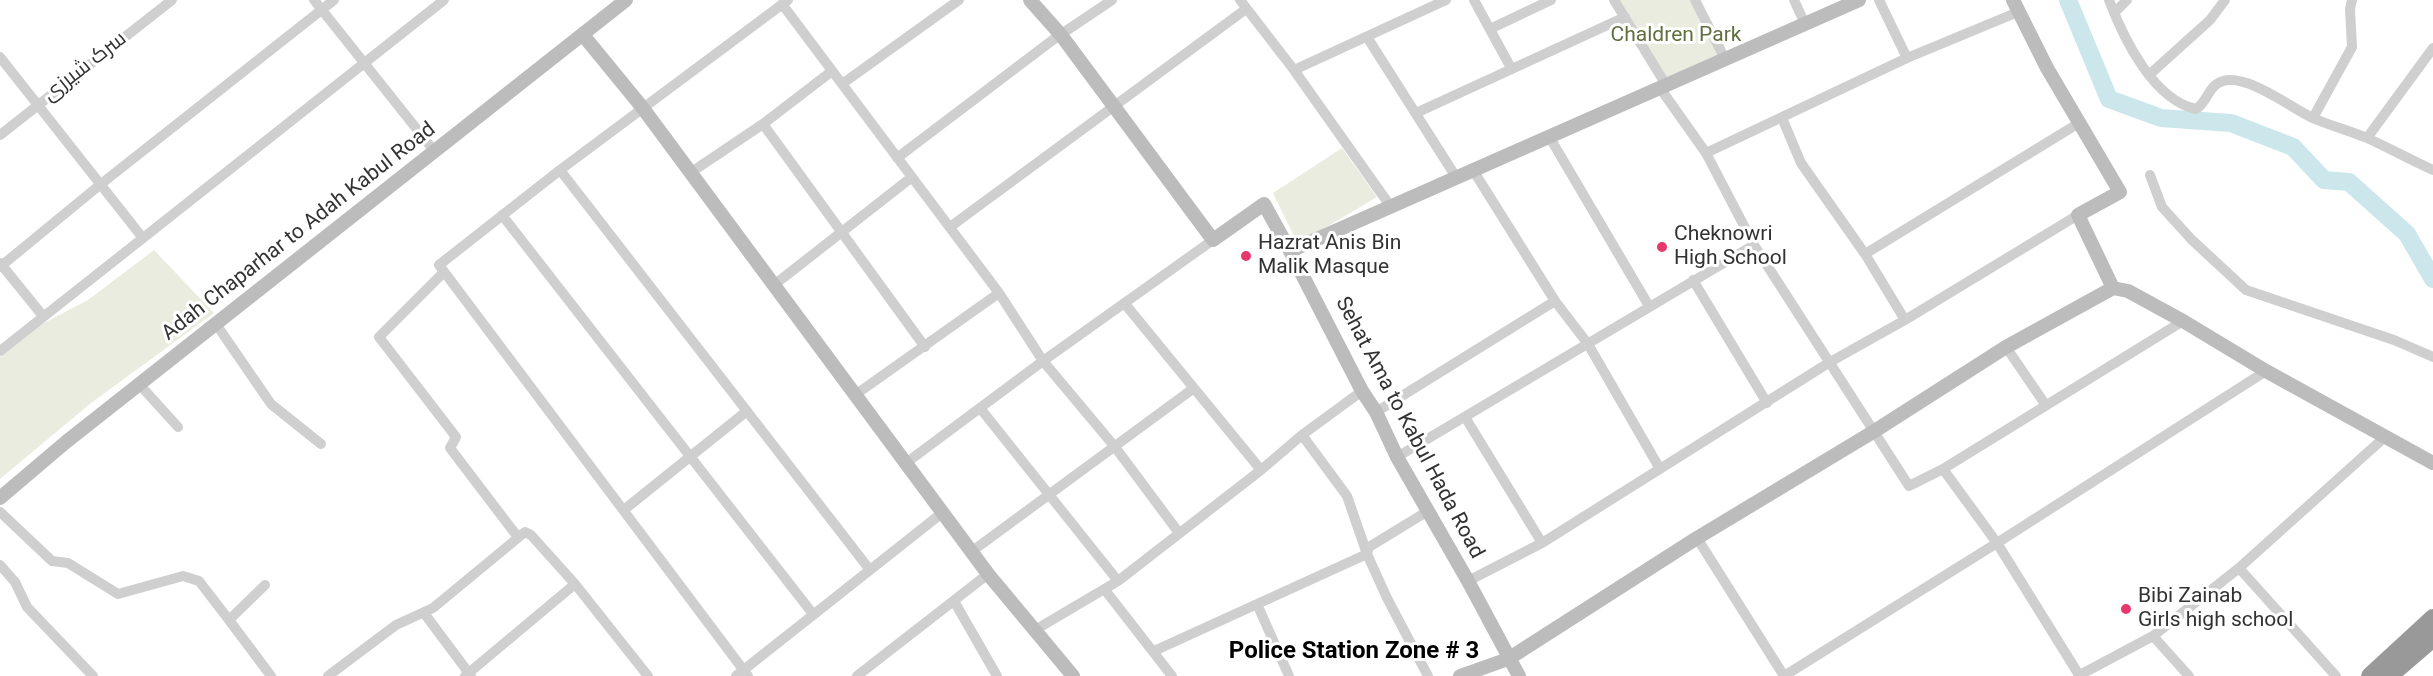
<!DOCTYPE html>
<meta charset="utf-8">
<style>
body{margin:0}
canvas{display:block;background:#fff}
</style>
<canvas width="2433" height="676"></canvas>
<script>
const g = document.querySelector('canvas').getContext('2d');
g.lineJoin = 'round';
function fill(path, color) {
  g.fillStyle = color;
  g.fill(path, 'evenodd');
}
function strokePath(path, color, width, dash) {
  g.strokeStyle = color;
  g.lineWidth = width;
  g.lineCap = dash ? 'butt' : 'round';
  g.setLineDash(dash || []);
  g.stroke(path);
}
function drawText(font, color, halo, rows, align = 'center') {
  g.font = font + ' Roboto,Cairo,sans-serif';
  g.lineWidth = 6;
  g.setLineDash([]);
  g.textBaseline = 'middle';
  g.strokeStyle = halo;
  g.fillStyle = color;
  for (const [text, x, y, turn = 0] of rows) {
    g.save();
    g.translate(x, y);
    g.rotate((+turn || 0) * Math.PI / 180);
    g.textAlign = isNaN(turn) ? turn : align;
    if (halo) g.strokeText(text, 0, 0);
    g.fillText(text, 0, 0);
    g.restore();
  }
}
fill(new Path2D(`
 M1618,0H1692L1720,55L1666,78Z
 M1342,148L1377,197L1298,244L1273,193Z
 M154,250L214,313L91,403L0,479V357L42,324L88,300Z`), '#e9ecde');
strokePath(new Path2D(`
 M2068,0L2109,99L2161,118L2231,123L2293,147L2324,180L2349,182L2407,234L2433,279`), '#cbe7ec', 18);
strokePath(new Path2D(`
 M314,0L435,152
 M1240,0L1294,70L1391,207
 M1474,0L1511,68
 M1614,0L1666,85
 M1695,0L1725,59
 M1794,0L1805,24
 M1879,0L1907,58
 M2109,0C2123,37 2153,100 2196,109C2208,102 2208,85 2223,81C2249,74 2292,109 2315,119C2332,126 2350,131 2367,138C2389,148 2411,160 2433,170
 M782,4L999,293L1043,361L1115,447L1179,533
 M2114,13L2127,0
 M1490,29L1551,0
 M1367,37L1456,177
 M0,57L142,237
 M1294,70L1446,0
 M2149,75L2210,20L2225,0
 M842,84L959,0
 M1660,88L1706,153L1754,245L1909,486L1943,469L2183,321
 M1416,113L1625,17
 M1782,118L1801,163L1865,254L1905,320
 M2313,118L2352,47L2350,9L2352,0
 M763,124L925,347
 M0,135L172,0
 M1550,138L1649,306
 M2367,138L2433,48
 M1706,153L1907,58L2018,12
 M897,158L1054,39L1112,0
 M560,170L870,570
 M1473,170L1555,301L1588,344L1660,469
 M690,173L763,124L832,71
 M2150,175L2162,207L2191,239L2246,290L2394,340L2433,357
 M502,215L813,614
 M950,227L1246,9
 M1865,254L2079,123
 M0,263L43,316
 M0,267L101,184L334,0
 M444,272L379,337L456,437L450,448L517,536
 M1693,280L1767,403
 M774,285L912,177
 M1125,304L1261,470
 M216,324L271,404L321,444
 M2006,347L2045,404
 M0,351L444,0
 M139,384L178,427
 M855,395L999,293
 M980,408L1118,581
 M1376,412L1555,301
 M1465,417L1542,543
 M1302,435L1347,496L1367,554L1387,598L1428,676
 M1397,457L1754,245
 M906,463L1043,361L1213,240
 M1943,469L1997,543L2079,675
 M625,509L747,411
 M0,512L52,561L68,563L118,594L183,576L199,581L229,620
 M1697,538L1784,676
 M971,552L1194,388
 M0,565L15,582L27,607L93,676
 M2239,568L2336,676
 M1468,581L1542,543L1830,362L1905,320L2078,215
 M265,585L229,620L271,676
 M1105,590L1172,676
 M954,601L997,676
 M1257,604L1289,676
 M424,613L471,676
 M1035,630L1118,581L1261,470L1302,435L1362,391
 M2153,636L2189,676
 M1154,651L1367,554L1369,547L1428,511
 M328,676L396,625L433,608L525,532L531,535L575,584L648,676
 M465,676L575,584
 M736,676L942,513
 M748,676L439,265L560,170L788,0
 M857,676L988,574
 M1784,676L1997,543L2266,371
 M2078,676L2153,636L2239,568L2386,436`), '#cfcfcf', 10);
strokePath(new Path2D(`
 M1030,0L1061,35L1213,240L1264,204L1290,251L1362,391L1376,412L1397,457L1468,581L1519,676
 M2013,0L2047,68L2120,192L2078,215L2113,288
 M583,35L642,107L988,574L1073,676
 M1290,251L1859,0
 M0,498L66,442L626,0
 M1460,676L1508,659L1697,538L1873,432L2006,347L2113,288L2128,291L2183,321L2266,371L2433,463`), '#bcbcbc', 14);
strokePath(new Path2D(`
 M2370,676L2433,618
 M2389,676L2433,638`), '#999', 18);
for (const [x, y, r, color] of [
 [1662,247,6,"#e6386d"],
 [1246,256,6,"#e6386d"],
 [2126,609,6,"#e6386d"]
]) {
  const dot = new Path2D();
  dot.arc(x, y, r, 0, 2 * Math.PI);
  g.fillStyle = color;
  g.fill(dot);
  strokePath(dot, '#fff', 2);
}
drawText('21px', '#616f3f', '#fff', [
 ["Chaldren Park",1676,36]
]);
drawText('21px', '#323232', '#fff', [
 ["سرک شیرزی",85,67,-38],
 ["Adah Chaparhar to Adah Kabul Road",299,232,-38],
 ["Sehat Ama to Kabul Hada Road",1409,428,62]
]);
drawText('21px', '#323232', '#fff', [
 ["Cheknowri",1674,235],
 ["High School",1674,259],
 ["Hazrat Anis Bin",1258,244],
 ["Malik Masque",1258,268],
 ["Bibi Zainab",2138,597],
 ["Girls high school",2138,621]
], 'left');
drawText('bold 24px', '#000', '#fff', [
 ["Police Station Zone # 3",1354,652]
]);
</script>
